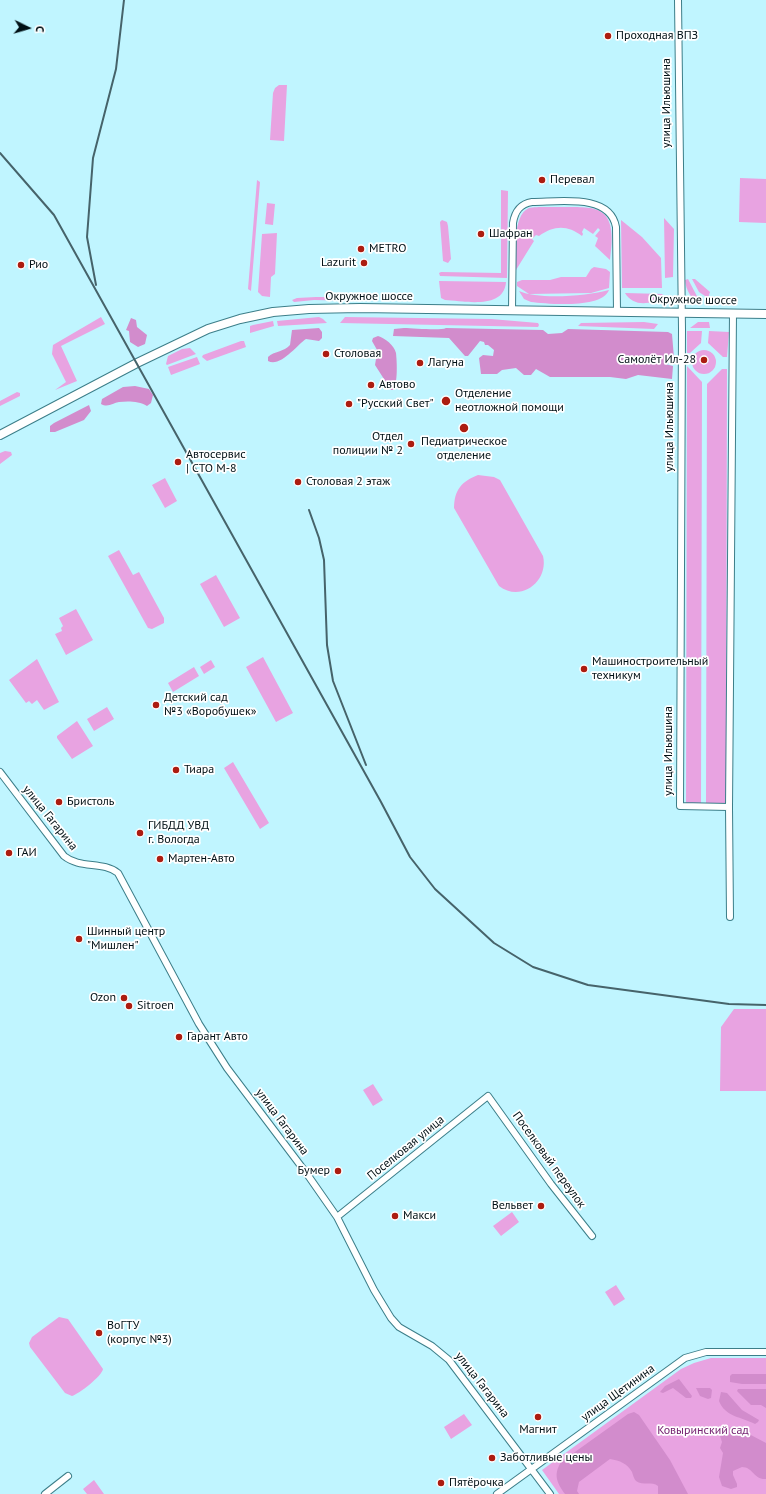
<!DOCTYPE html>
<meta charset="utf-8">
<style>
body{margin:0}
#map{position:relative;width:766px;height:1494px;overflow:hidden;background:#c0f5ff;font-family:"PT Sans",sans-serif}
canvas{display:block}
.north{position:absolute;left:8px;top:8px;width:40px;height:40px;-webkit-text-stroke:3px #fff;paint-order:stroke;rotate:95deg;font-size:11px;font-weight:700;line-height:16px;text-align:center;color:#001015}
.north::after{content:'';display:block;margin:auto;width:14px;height:18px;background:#001015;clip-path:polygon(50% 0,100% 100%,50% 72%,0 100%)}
</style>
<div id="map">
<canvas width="766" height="1494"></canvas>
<div class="north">С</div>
</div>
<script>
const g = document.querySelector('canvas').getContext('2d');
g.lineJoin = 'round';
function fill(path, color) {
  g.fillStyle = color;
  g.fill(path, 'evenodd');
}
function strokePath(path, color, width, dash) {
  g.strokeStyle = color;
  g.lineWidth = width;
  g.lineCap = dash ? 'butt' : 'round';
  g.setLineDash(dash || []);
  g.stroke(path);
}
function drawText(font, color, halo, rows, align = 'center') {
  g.font = font + ' "PT Sans",sans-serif';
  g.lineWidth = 3.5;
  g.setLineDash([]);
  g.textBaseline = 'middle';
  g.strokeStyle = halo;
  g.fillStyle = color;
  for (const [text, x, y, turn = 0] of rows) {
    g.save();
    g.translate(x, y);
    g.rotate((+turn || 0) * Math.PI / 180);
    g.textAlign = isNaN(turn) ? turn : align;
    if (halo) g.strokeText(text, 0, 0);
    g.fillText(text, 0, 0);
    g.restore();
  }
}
fill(new Path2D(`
 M279,85H287L284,141L270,140L273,93L275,88Z
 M740,178L766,179V223L739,222Z
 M257,180L260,182L251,291L248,289Z
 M501,190L508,191L507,278L440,276L439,273L441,272L501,273Z
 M267,203L275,204L273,225L265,224Z
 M545,207C593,208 619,198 610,260L595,246L598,238L595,236L600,230L598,228L593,234L584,228L582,232L583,234L582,236C568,225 554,225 539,236L536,235L532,239L534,241L516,270C516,254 512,215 529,208C533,207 540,207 545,207Z
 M664,218L674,229L673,277L665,278Z
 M442,220L447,222L448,226L451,259L448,263L443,261L440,222Z
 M621,220L642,237L661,258L662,288H622Z
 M277,233L275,274L271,277L270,297L262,296L258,292L262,234Z
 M594,267L606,269L610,272L609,288L591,293L529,294L517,286V282L522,280H550L561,277H586L591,269Z
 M688,279L700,302C691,300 686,290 685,280Z
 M692,279H695L710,292L708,298L699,292Z
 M439,281L506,282C504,310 464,301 445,300L441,298Z
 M609,290C602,309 548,304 531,302L524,299L519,291C539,300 587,296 609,290Z
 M625,293L663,294C653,306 633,307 625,293Z
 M316,297H362L364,299L361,301L314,300L294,302L292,300L297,298Z
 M101,317L105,324L61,346L77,381L55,390L66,382L52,354L53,345Z
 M319,317L323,319L327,323L278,326L277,321Z
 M345,317L491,319L538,323L539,325L538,327L340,323Z
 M273,321L274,326L250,333V326L253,325Z
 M644,322L658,324L654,329L578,326L581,323Z
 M698,322H709L710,328H690Z
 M687,331H702L701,343L690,353H687Z
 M709,331L729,332L727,357H723L708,343Z
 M241,341H244L246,347L207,361L202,357L203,355Z
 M190,348L196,354L167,365L166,364L168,356L182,349Z
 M692 362a12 12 0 1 1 24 0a12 12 0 1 1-24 0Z
 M197,357L200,364L171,375L168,367Z
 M687,366L702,382V385L701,803H686Z
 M722,369H727L726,803H706L707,384Z
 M17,392L20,393V396L0,406V401Z
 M5,451L11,452L12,455L0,464V453Z
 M478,475L494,477L500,480L543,556C549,581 521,603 499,586L454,508C454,490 462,481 478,475Z
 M165,478L177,501L165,508L152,485Z
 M119,550L133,575L139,572L164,618V623L152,629L148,628L108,556Z
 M216,575L240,618L224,627L200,584Z
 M76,609L93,640L66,655L55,634L62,631L61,628L63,626L59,618Z
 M263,657L293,713L276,722L246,667Z
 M37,659L59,702L44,710L37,700L32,704L29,701L26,703L9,680Z
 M211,660L215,667L204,674L200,667Z
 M194,667L199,676L173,692L168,683Z
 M107,707L114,719L94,731L87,719Z
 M77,721L93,746L72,759L57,738V736Z
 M233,762L269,823L260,829L224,768Z
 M734,1009H766V1091H720L721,1027Z
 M373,1084L383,1100L373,1106L363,1090Z
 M512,1212L519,1222L501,1236L493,1226Z
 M616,1285L625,1299L614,1306L605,1292Z
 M59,1317L68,1319L103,1369C102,1376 79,1394 72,1396L65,1393L30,1347L29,1343L32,1337Z
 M711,1358H766V1494H559L542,1470L681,1369L694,1363Z
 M464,1414L472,1425L451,1439L444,1427Z
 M94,1480L104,1494H87L83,1489Z`), '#e8a3e1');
fill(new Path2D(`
 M131,318L136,320L137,327L147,335L145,344L138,347L130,342L129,331L126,330Z
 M319,328L322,332V338L319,341L306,339C297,345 280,368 268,361V357C274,351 284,352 290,345L292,330Z
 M404,328C413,328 440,331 446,328L543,330L548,334L562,333L568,329L668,332L672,334L674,358L667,359L665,364L673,366L672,379L638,375L626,379L610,377H550L536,369L531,375H524L516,368L502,370L497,374H481L479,358L483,355L493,356L494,350L488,345H485L484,342L480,341L468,356H465L449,338L393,336L394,329Z
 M378,336C385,338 394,345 396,353C397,362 398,384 393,390H391L375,365L376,359L381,357L372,341L373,338Z
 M135,386L149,389L153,395L151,403L147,406C139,401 128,401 119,402C113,403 108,408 101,404L102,399L123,387Z
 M89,405L91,411L84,420L55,432H50V426L54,423Z
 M732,1374H766V1384H742L730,1382V1376Z
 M679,1379L692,1396L691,1398H686L673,1388L663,1393L660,1392L665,1386Z
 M696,1388H710L712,1390L711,1398L708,1399L700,1396Z
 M738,1389H766V1408L761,1405H751L737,1391Z
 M721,1392L727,1393L742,1410L759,1420L758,1422L755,1424C742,1417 725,1417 719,1401Z
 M634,1412L639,1415L670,1460L688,1494H658V1486C652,1481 643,1486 636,1481C634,1479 633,1475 632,1472C627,1463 620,1461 610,1459L579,1482L577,1491L579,1494H565C557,1483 553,1475 561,1462L628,1414Z
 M722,1425L747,1433L766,1443V1479C754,1480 753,1467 742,1467L733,1471V1475L737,1484V1487L731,1489L722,1486L719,1477L723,1453L720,1448L722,1442L719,1433L720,1427Z`), '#d28ccc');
const minor = new Path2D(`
 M678,0L682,329L680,806L729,807
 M512,310L513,223C515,211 520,204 532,202C559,202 610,193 616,227L617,311
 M0,772L64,856C80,869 103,861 118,873L199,1024L227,1068L307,1174L337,1217L374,1290L391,1318L399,1327L432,1346L449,1360L550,1494
 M730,917L729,807L733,313
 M337,1217L488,1096L551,1184L592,1236
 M45,1494L68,1476
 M497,1494L685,1358L706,1352H766`);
const major = new Path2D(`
 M0,435L137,363L208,329L240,319L273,312L309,309L360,308L766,314`);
strokePath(minor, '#3c7e89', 8);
strokePath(major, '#3c7e89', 10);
strokePath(minor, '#fff', 6);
strokePath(major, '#fff', 8);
strokePath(new Path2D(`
 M0,153L54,215L381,802L410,857L435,889L494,943L533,967L588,985L729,1004L766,1005
 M96,285L87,237L93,158L116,69L124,0
 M309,510L319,538L324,560L327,645L333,681L366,765`), '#46636a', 2);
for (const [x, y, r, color] of [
 [608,36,4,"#ac1c10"],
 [542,180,4,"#ac1c10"],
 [481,234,4,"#ac1c10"],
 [361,249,4,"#ac1c10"],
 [364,263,4,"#ac1c10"],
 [21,265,4,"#ac1c10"],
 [326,354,4,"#ac1c10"],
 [704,360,4,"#ac1c10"],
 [420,363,4,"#ac1c10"],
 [371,385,4,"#ac1c10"],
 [446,401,5,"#ac1c10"],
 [349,404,4,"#ac1c10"],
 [464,428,5,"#ac1c10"],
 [411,444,4,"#ac1c10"],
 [178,462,4,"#ac1c10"],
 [298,482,4,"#ac1c10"],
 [584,669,4,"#ac1c10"],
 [156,705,4,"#ac1c10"],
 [176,770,4,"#ac1c10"],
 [59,802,4,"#ac1c10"],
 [140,833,4,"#ac1c10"],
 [9,853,4,"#ac1c10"],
 [160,859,4,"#ac1c10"],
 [79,939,4,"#ac1c10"],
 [124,998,4,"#ac1c10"],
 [129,1006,4,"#ac1c10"],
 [179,1037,4,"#ac1c10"],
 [338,1171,4,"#ac1c10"],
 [541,1206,4,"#ac1c10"],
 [395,1216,4,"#ac1c10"],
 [99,1333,4,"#ac1c10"],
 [538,1417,4,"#ac1c10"],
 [492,1458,4,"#ac1c10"],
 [441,1483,4,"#ac1c10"]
]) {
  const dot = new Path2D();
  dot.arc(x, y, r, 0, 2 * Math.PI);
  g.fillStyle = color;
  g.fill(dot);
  strokePath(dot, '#fff', 1.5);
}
drawText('12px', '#001015', '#fff', [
 ["Проходная ВПЗ",616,36],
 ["Перевал",550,180],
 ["Шафран",489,234],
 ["METRO",369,249],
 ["Lazurit",356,263,"right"],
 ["Рио",29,265],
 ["Столовая",334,354],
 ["Самолёт Ил-28",696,360,"right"],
 ["Лагуна",428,363],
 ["Автово",379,385],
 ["Отделение",455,394],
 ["неотложной помощи",455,408],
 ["\"Русский Свет\"",357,404],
 ["Отдел",403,437,"right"],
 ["полиции № 2",403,451,"right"],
 ["Педиатрическое",464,442,"center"],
 ["отделение",464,456,"center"],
 ["Автосервис",186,455],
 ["| СТО М-8",186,469],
 ["Столовая 2 этаж",306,482],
 ["Машиностроительный",592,662],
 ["техникум",592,676],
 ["Детский сад",164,698],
 ["№3 «Воробушек»",164,712],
 ["Тиара",184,770],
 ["Бристоль",67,802],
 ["ГИБДД УВД",148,826],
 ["г. Вологда",148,840],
 ["ГАИ",17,853],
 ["Мартен-Авто",168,859],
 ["Шинный центр",87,932],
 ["\"Мишлен\"",87,946],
 ["Ozon",116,998,"right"],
 ["Sitroen",137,1006],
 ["Гарант Авто",187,1037],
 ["Бумер",330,1171,"right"],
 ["Вельвет",533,1206,"right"],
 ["Макси",403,1216],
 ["ВоГТУ",107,1326],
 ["(корпус №3)",107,1340],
 ["Магнит",538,1430,"center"],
 ["Заботливые цены",500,1458],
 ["Пятёрочка",449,1483]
], 'left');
drawText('12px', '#001015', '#fff', [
 ["улица Ильюшина",667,103,-90],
 ["Окружное шоссе",369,297],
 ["Окружное шоссе",693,300,1],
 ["улица Ильюшина",670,427,-90],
 ["улица Ильюшина",669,751,-90],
 ["улица Гагарина",50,818,51],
 ["улица Гагарина",282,1122,53],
 ["Поселковая улица",406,1148,-39],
 ["Поселковый переулок",549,1160,54],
 ["улица Гагарина",482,1385,52],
 ["улица Щетинина",618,1393,-36]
]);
drawText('12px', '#762472', '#fff', [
 ["Ковыринский сад",703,1431]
]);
</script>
